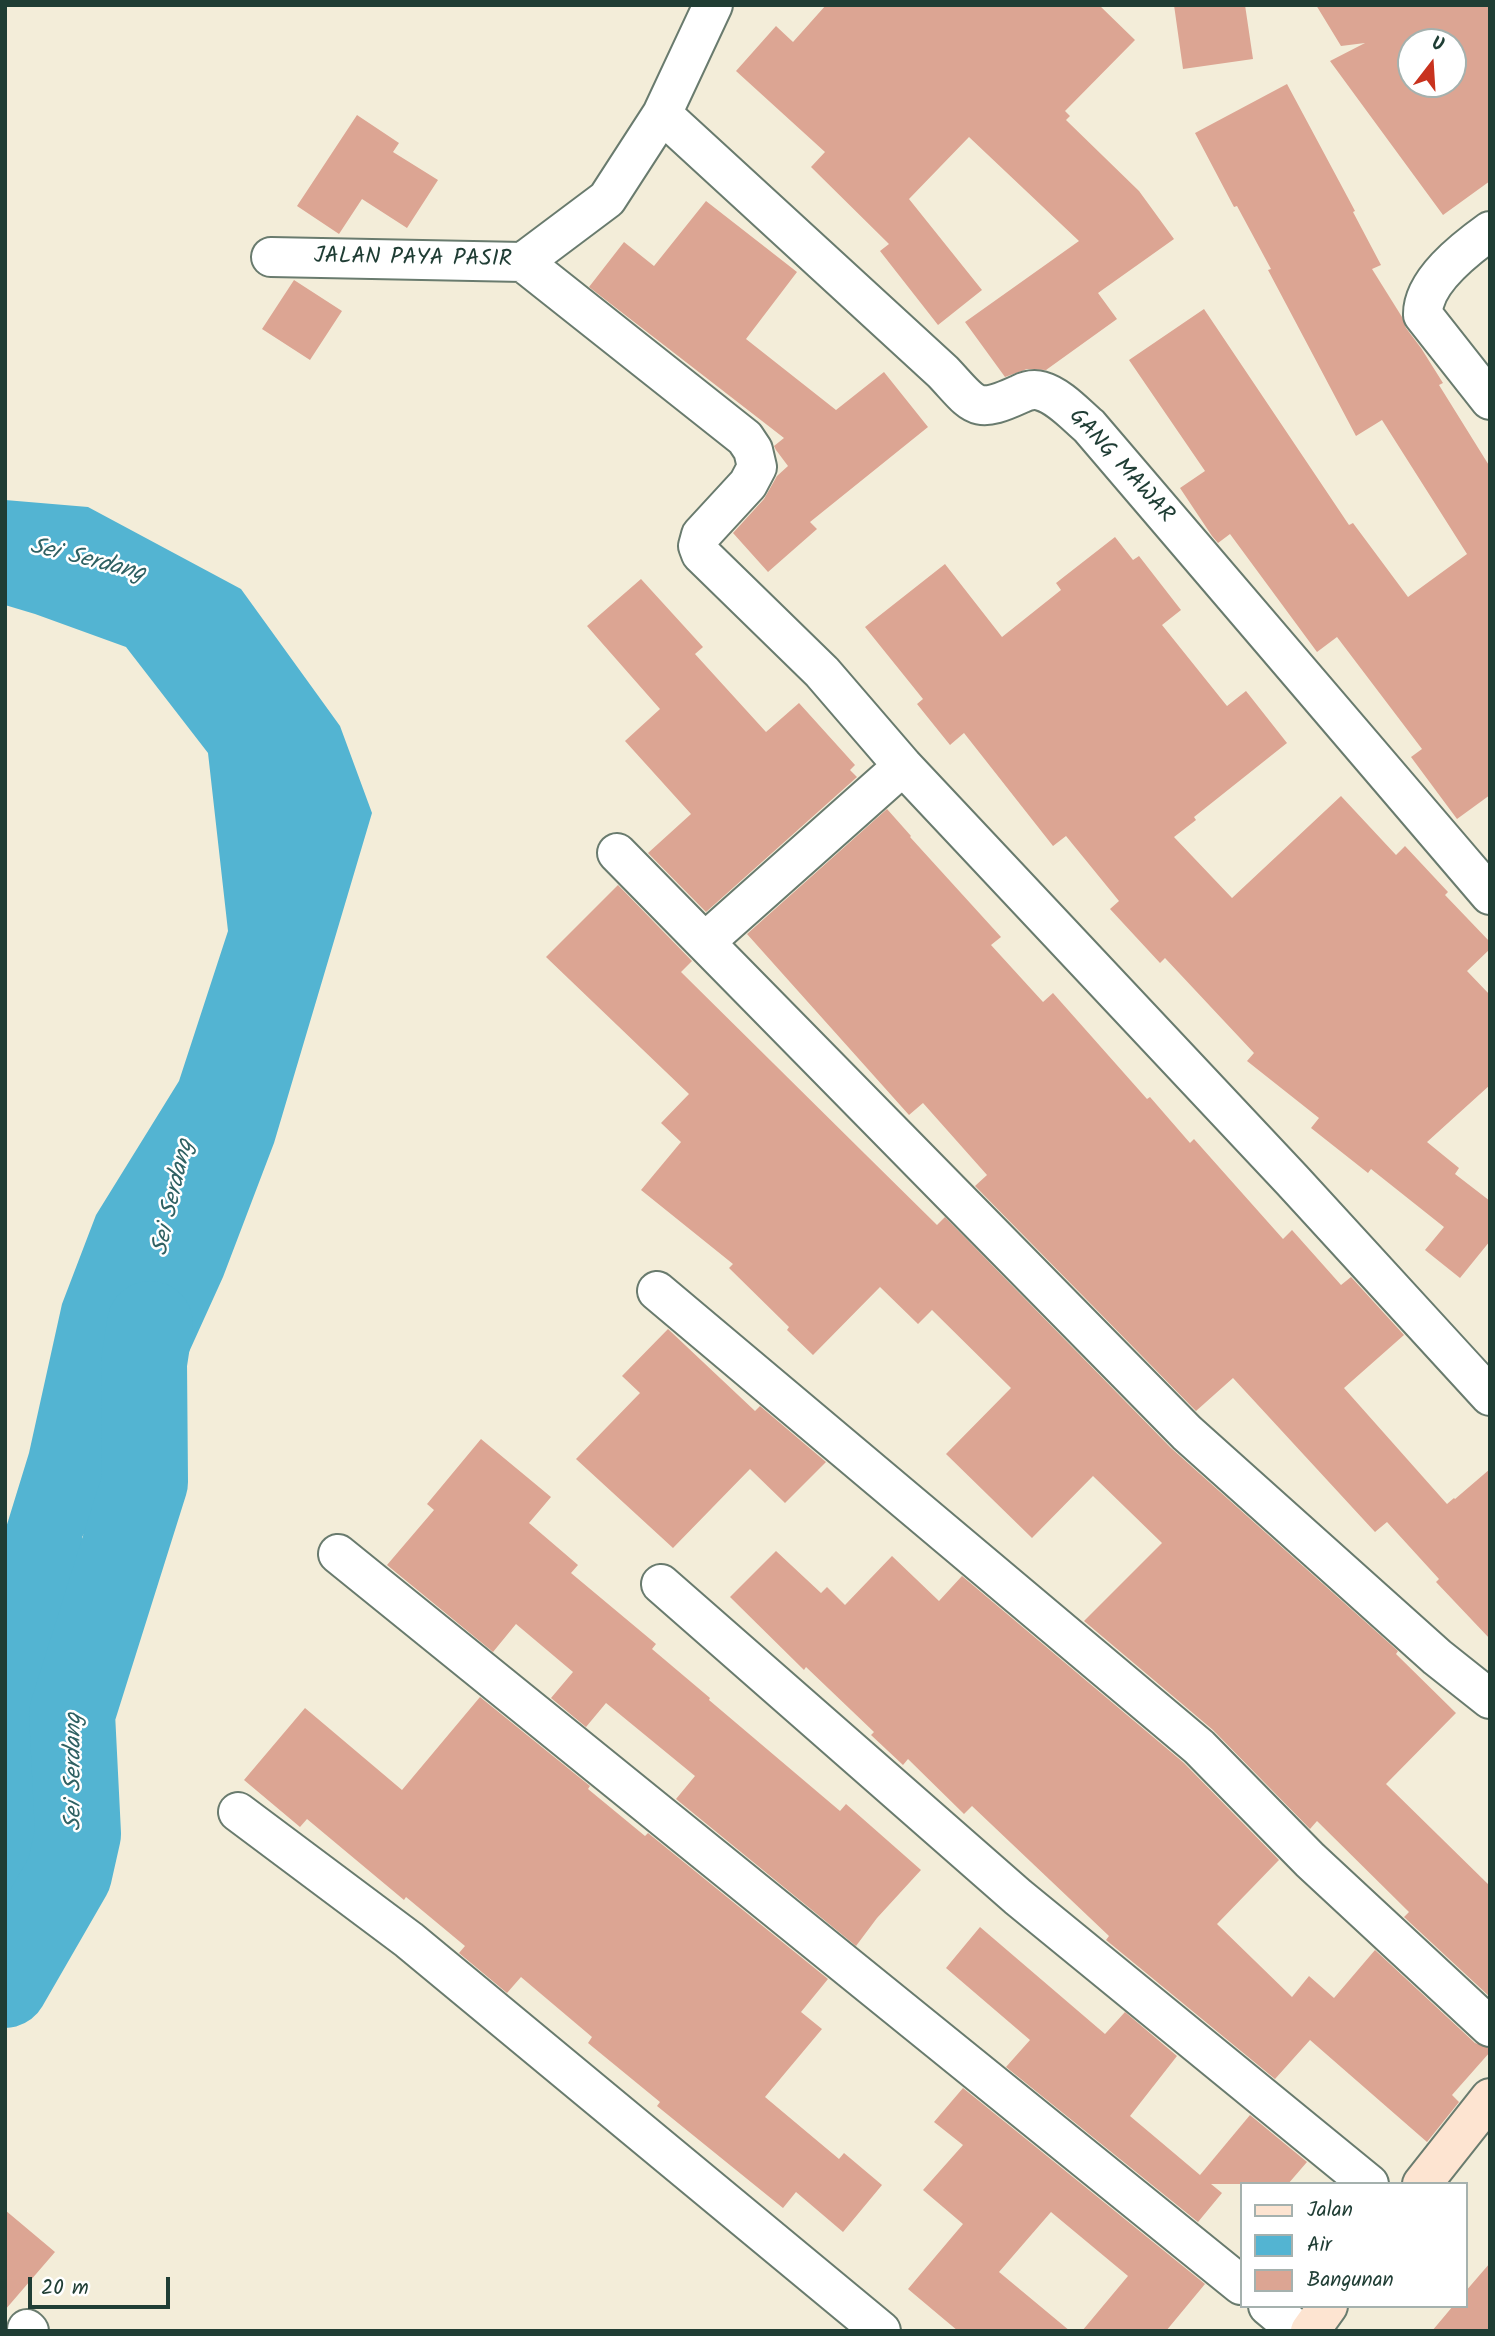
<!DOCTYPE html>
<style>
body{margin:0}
#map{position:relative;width:1495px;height:2336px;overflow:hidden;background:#f3edd9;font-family:Kalam,sans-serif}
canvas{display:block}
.frame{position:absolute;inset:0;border:7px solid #1f3d34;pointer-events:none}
.legend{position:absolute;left:1240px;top:2182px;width:228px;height:126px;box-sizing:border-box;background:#fff;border:2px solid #a5b1ae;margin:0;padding:9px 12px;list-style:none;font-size:21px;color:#1f3d34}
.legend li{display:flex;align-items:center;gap:14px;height:35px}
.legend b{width:35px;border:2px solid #a5b1ae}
.north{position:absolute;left:1397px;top:28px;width:70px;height:70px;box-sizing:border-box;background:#fff;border:2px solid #a5b1ae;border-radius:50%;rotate:17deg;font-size:19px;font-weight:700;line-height:28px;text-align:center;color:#1f3d34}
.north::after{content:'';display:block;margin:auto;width:24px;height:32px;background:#c8321e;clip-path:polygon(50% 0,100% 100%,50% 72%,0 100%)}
.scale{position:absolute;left:28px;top:2277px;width:142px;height:32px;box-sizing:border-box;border:4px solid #1f3d34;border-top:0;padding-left:9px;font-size:21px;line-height:24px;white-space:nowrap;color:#1f3d34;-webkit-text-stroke:5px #fff;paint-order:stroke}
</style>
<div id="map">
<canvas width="1495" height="2336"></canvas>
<div class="frame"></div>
<ul class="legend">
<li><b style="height:9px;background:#fde4d1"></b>Jalan</li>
<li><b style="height:19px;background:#53b4d2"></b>Air</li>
<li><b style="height:19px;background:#dca593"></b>Bangunan</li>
</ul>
<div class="north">U</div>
<div class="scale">20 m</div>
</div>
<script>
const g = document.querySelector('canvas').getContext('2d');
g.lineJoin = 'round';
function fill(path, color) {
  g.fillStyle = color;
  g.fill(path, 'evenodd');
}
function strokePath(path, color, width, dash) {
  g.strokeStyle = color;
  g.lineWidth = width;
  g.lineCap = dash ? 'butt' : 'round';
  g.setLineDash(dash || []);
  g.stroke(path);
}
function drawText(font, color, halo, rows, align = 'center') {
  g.font = font + ' Kalam,sans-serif';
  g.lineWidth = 5;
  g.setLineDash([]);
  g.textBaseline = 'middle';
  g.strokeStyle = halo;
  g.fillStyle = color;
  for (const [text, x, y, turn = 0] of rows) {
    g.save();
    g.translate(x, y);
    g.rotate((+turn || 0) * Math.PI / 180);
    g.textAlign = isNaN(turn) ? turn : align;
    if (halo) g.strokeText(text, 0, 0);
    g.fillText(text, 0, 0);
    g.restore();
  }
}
fill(new Path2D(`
 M5,500L88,507L241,589L340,726L372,813L274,1143L223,1277L155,1427L82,1537L103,1722L39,1881L5,1921V1531L29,1453L62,1304L96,1215L179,1081L228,931L208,753L126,647L35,614L5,605Z`), '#53b4d2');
strokePath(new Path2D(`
 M5,1985L69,1874L78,1834L72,1714L145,1482L144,1363L150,1324`), '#53b4d2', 86);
fill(new Path2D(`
 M826,5H1099L1135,40L1065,111L1070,116L1066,120L1139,191L1174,239L1098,293L1117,319L1046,370L1027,369L1005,377L965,322L1079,241L969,137L909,199L982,290L938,325L880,251L889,244L811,167L825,152L736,71L776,26L793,42Z
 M1174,5H1245L1253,59L1183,69Z
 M1316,5H1490V181L1443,215L1330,61L1365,43L1341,46ZM1411,42H1453V84H1411Z
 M1287,84L1355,211L1353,212L1381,265L1372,269L1402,317L1406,328L1421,348L1443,383L1439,385L1490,467V795L1457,819L1411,757L1422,749L1337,637L1317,652L1230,534L1218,543L1212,536L1180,488L1205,471L1129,360L1204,309L1349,525L1353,523L1408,597L1467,554L1382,420L1356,436L1268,270L1271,269L1237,206L1234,207L1195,133Z
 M357,115L399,143L393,152L438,180L407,228L362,199L339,234L297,206Z
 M706,201L797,272L746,339L836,410L884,372L928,427L810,522L817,529L768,572L733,533L764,499L777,476L788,466L776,450L774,446L784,438L589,287L624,242L654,266Z
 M294,280L342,311L310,360L262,329Z
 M1115,537L1133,560L1139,556L1181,610L1162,625L1227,706L1246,691L1287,743L1194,817L1196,820L1174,837L1232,898L1341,796L1396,855L1405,846L1448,892L1445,895L1490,942V949L1467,971L1490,995V1085L1427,1142L1459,1168L1455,1174L1490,1201V1241L1460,1278L1425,1250L1444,1227L1371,1169L1368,1173L1311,1128L1319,1118L1247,1061L1254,1053L1165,958L1160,963L1110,909L1119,901L1066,836L1053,846L964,733L950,745L917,704L923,699L865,627L945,564L1002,637L1061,590L1056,583Z
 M641,579L703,647L695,654L766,732L799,703L855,765L850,770L857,777L706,912L648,853L691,814L625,741L660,709L587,626Z
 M887,809L911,836L910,837L1001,937L991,945L1043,1002L1053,993L1147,1099L1150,1097L1190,1143L1194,1139L1283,1239L1292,1230L1341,1285L1351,1277L1404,1335L1344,1388L1447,1504L1454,1498L1455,1499L1490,1469V1639L1436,1582L1439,1579L1387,1522L1375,1532L1233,1378L1196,1411L975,1186L987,1175L923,1103L909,1115L747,934Z
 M618,885L692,961L681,972L865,1154L937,1225L945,1217L1171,1448L1398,1651L1396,1654L1456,1713L1386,1784L1490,1886V1997L1404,1917L1409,1912L1317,1821L1310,1829L1213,1730L1084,1621L1162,1543L1093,1476L1032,1538L946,1454L1011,1388L932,1310L918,1324L880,1287L813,1355L787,1330L789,1327L729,1268L733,1264L641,1190L681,1142L661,1123L689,1094L546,957Z
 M668,1329L755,1411L760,1406L826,1462L785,1503L750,1469L673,1548L576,1459L640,1393L622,1376Z
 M481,1439L551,1497L529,1523L578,1565L571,1573L656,1644L652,1649L710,1698L709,1700L840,1811L846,1804L921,1870L877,1918L856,1946L676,1799L695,1776L606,1703L586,1727L551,1698L573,1672L516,1624L493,1652L387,1565L434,1510L427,1504Z
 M776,1551L821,1593L827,1587L845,1605L892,1556L939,1601L962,1576L1184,1763L1279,1860L1217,1924L1292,1997L1309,1976L1334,1998L1375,1950L1475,2043L1490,2048V2052L1452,2095L1459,2102L1427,2142L1310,2040L1275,2079L1106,1940L1109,1936L972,1806L964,1814L908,1759L903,1765L871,1735L874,1732L806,1667L804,1670L730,1597Z
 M480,1697L590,1786L588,1789L645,1836L648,1833L828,1979L801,2012L822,2029L765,2097L839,2159L844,2153L882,2185L843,2232L796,2192L783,2208L657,2106L660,2102L588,2043L592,2037L521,1977L507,1993L459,1953L465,1946L406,1897L404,1900L307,1819L300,1827L244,1780L305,1708L402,1790Z
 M980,1927L1105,2034L1125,2012L1177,2056L1130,2116L1200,2175L1250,2115L1307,2162L1288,2184H1211L1222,2193L1198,2222L1006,2067L1030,2040L946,1968Z
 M963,2088L1205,2284L1166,2331H1082L1128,2276L1051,2212L999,2272L1070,2331H958L908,2289L963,2224L923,2190L963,2145L934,2122Z
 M5,2210L55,2252L5,2310Z
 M1490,2263V2331H1432L1453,2306H1465V2292Z`), '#dca593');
const street = new Path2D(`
 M662,114L943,372C975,406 974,415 1020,394C1026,391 1034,389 1041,391C1059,396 1075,414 1089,426L1490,895
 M1490,231C1465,249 1422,282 1423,315L1490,400
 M271,257L523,262L607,199L662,114L713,5
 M523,262L745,438L753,450L757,467L748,484L701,535L698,546L701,554L822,672L903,766L1292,1180L1490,1396
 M617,853L1187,1433L1437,1657L1490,1699
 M705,942L903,766
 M657,1291L1199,1747L1310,1860L1490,2027
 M338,1554L1241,2285
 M661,1584L1018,1897L1369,2184
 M238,1812L409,1940L881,2331
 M1268,2306L1298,2331
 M27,2329L29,2331`);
const secondary = new Path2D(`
 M1422,2184L1490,2098
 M1310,2331L1328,2306`);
strokePath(street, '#697b6e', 42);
strokePath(secondary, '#697b6e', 42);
strokePath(street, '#fff', 38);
strokePath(secondary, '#fde4d1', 38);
drawText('23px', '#1f3d34', '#fff', [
 ["JALAN PAYA PASIR",413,260,1],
 ["GANG MAWAR",1120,467,48]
]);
drawText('italic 24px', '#2f6163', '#fff', [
 ["Sei Serdang",87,562,14],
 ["Sei Serdang",175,1198,-77],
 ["Sei Serdang",76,1772,-90]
]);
</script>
